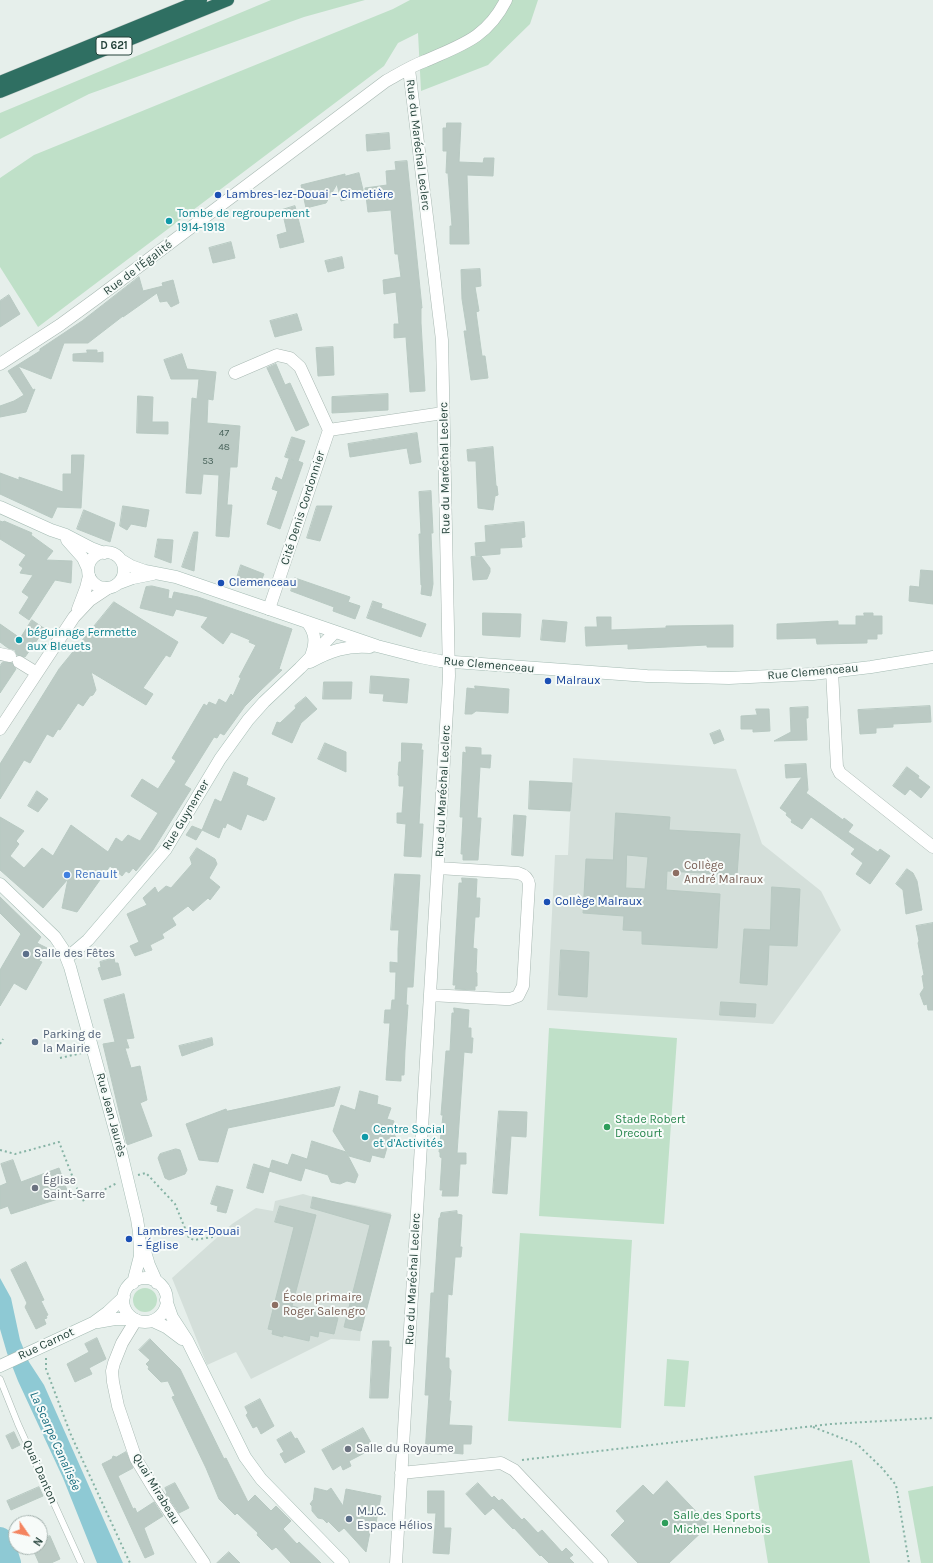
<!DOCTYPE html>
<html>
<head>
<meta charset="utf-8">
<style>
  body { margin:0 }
  #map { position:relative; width:933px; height:1563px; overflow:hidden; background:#e6efeb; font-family:Karla,sans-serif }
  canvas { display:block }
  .north { position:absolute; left:8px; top:1515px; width:40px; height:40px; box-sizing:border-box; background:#f7fbf9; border:1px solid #a3b1ad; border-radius:50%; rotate:124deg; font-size:11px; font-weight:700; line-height:16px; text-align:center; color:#24423a }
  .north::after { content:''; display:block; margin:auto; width:14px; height:18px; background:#f4845f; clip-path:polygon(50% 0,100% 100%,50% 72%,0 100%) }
</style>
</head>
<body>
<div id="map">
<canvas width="933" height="1563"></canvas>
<div class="north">N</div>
</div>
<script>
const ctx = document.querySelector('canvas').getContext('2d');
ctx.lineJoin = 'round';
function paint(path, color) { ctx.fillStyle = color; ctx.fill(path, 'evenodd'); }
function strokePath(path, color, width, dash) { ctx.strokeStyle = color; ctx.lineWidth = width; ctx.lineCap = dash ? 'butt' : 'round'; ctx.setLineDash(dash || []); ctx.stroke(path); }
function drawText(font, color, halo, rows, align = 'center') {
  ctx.font = font + ' Karla,sans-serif'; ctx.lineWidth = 4; ctx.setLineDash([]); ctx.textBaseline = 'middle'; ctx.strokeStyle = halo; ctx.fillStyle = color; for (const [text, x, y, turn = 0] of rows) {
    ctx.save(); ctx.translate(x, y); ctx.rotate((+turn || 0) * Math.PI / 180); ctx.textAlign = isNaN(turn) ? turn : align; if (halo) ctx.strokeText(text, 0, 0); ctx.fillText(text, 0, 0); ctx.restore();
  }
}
paint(new Path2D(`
  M573,758L736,769L762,844L821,891L841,930L773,1024L547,1010L555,855H568Z
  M303,1194L324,1200L355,1205L391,1213L361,1331L360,1341L331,1339L251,1379L236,1352L207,1365L172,1278L232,1224L256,1208L273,1211L275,1201Z`), '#d4dfda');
paint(new Path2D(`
  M271,0H365L304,17L89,94L0,139V113Z
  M410,0H538L530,24L488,65L421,91L418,33L398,43L384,66L38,327L0,267V178L34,155L393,9Z
  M549,1028L677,1038L664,1224L539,1216Z
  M520,1233L632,1240L621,1428L508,1421Z
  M133 1300a12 12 0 1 1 24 0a12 12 0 1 1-24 0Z
  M667,1359L689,1361L685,1407L664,1406Z
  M852,1460L870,1563H768L754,1476Z
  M933,1486V1563H921L908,1491Z`), '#bfe0c8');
paint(new Path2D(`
  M0,1278L11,1298L20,1340L29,1362L44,1385L123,1563H97L63,1478L18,1381L7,1353L0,1329Z`), '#8ec9d4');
strokePath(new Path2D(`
  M0,1538L3,1540L10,1563`), '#8ec9d4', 22);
const building = new Path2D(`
  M447,123H461L459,162L483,163L484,158H494L493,176L467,175L469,244H450V226H452L448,173H446L447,151H443V128H446Z
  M389,133L390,149L367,151L366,135Z
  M407,161L422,308H421V323L425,391L410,392L406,337L394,338V324H399L396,292L384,294L383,280L401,277L398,254H395L391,210L368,212L365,188L387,185L386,171L396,170L395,162Z
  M359,173L364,194L341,201L337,184L326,203L306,208L301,185L345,174V176Z
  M295,206L304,242L280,248L277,235L287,232L282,210Z
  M231,242L235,258L213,263L209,248Z
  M342,257L344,268L328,272L325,261Z
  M480,269L481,286L475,287L479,311L476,312L482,356H485L488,378L471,380L464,331H467L462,299L461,270Z
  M139,277L143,291L163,286L162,283L173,280L179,303L171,307L167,301L160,302L157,293L123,317V316L88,343H64L51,379L18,366L33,390L35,389L26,412L0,417V406L14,401L24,395L8,371L40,351V349L82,321Z
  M9,295L20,314L0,327V301Z
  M297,314L302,330L275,337L270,321Z
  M333,347L334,375L318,376L316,348Z
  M87,350H97V353L103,352V362L73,361V354L87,353Z
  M182,354L187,369L216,372L213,400L208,399L207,423L240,426L237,467H230L227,505H232L229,537L216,536L219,475L203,474L201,494L186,493L192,398L197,399L199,379H171L164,360Z
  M276,364L285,385L290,383L309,425L296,431L267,368Z
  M388,394V410L332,413V397Z
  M138,396L153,397L152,422H168V434L137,433Z
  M417,433L421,462L410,464L407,448L350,457L348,444Z
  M292,437L305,441L298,461L303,463L280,529L267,524L278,491L272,489L276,477L282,480L289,459L294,460L285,457Z
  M493,447L496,486H497L498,495L495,496L493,510L478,508L476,461H468L467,450Z
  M72,455H84L81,508L57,507L52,518L0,494V473L19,480V477L63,492V474H71Z
  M431,491L433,533H431L433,584L431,596L421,594L422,585H421L419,534H421L419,492Z
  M123,506L149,510L146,527L131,524L127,530L120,526Z
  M317,506H332L320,541L307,538Z
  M84,510L115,523L110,542L77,529Z
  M0,521L3,522L4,521L32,533L31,535L53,551L46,560L72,561L71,583L55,580L29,620L19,613L29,597L22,592L33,575L20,573L23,568L19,565L26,555L0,539Z
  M524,522L525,537L521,538L522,547L500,548V554L476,556L475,543L486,542L485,526Z
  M194,532H198L194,571L182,567Z
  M158,539L173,540L171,563L155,557Z
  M481,556L490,568V572L487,579L473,580L471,557Z
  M241,565L264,574L259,586L237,578Z
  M921,570L933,571V604L909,601L910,586L919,587Z
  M295,578L350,597L348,602L360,606L355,619L333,611L334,607L291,591Z
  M152,586L169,590L168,598L172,599L174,592L198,597L292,629L279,669L282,670L260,691L245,706L224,735L220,733L217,738L214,737L184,785L191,789L153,850L136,871L133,868L129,873L126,871L122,876L110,866L77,912L62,908L68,879L43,908L0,870V817L24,831L16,841L19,844L10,856L24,868L42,848L53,856L71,825L108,852L116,838L122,842L128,835L140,841L158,813L131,796L142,779L158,789L176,761L172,758L204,704L207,706L209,702L216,705L219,699L226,703L231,694L233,696L241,678L239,677L256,645L249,642L250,640L231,632L223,644L201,627L208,617L176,609L173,616L140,608L146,587Z
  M373,601L382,604L381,608L426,624L421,637L367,618Z
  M114,602L178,642L170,657L166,655L143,688L153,694L146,705L91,672L96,690L93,695L90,696L83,706L78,703L60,730L58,729L53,737L47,734L30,763L24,760L0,799V764L59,669Z
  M483,613L521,614L520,637L483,635Z
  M864,613H873V616H882V634H877V639H867V643L817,644L816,638L777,639V624L838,621V625H856V616H864Z
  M597,617H611V630L666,628V626L733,625V647H707V645L628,649V644L586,646L585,627H597Z
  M32,620L45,629L25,657L17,655L15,650L8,648L0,642V624L20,638Z
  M543,620L567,622L565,642L541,640Z
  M3,662L12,663L16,669L0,693V666Z
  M371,676L409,679L407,703L383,701L384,694L370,693Z
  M324,682H352L351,699H323Z
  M475,686L509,689L508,713L476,711L472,714H465L467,688L475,689Z
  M306,697L317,709L301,723L292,743L272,734L277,722L280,723L296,708L295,706Z
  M930,706L931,722L893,724V727L876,728V733L860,734L858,710Z
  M808,707V718H806L807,740L774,741L791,732L790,708Z
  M756,709H769L770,731L753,732V729H741V716L757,715Z
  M720,730L724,740L714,744L710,734Z
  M325,743L346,752V772L318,759Z
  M402,743L422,744L421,750H423L419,824H423L421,857L404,856L406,824L397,823V813H402L403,799L404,786H399V776L398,775L399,762H401Z
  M466,747L481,748V755H491L490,768L480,767L477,818H481L478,860H463V854H461L463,817H460L463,752L466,753Z
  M806,764L808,790L806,793L843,820L844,818L853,825L848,832L878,852L880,849L890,856L870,884L856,874L863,863L851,854L855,849L811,817L802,829L791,822L792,820L786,815L787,813L780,808L802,777L786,778L785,765Z
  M907,767L919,776L918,778L930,787L921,798L910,789L905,795L893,786Z
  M234,772L248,778L246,785L275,798L266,820L264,819V821L247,814L241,830L227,823L225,828L223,827L219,838L202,830L196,840L186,835L192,826L202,830L215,799L221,802Z
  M530,781L572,783L570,811L529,809Z
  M37,791L48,799L38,812L28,806Z
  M616,813L670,817L669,830L740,834L737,875L667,871L666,890L720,894L717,948L642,944V931L623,930L624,916L583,913L586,859L613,860ZM627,855L648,857L645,889L626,888Z
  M514,815L526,816L523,856L512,855Z
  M197,848L215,859L217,864L209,878L220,887L210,900L208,898L193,911L188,906L172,918L176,925L162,934L164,938L150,945L152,950L135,956L130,946L139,942L127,914L147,905L143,898L155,887L158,893L166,886L171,888L192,864L190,858Z
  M907,869L913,873L917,881L922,910L906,914L903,890L896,884Z
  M395,874L420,875L413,987H407L406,1005H408L405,1050L404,1075H401V1081L386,1080L390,1023H384L385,1010H391L392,1000H395L396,972H390V962L398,963V949L399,930H391Z
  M462,878L477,879L476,898H480L479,917H475L473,948L477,949L476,972L477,973V986H475V990L455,989L456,985H453L459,883H462Z
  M772,887L800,889L797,946L769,945L767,985L740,983L744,929L770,930Z
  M0,897L41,937L37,943L47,948L39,961L42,962L26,990L14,983L0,1006V970L21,934L0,913Z
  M933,923V1010H928L927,1004L924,1005L920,994L924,988L922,976L924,975L918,943L919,941L916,926Z
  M561,950L589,952L587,997L559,995Z
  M114,958L115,963H118L121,975L102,980L98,968L101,967L100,962Z
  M124,994L134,1038L126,1039L129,1048H125L131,1068L140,1066L147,1100L140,1103L152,1136L127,1145L103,1044L115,1042L104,1000Z
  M721,1002L756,1004L755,1017L720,1015Z
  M454,1008L469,1010L468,1028H471V1038H473L472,1053L464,1052L457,1153H466V1164H460L458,1196H442L443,1190H440L442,1158L440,1157V1152H439L443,1115H441L446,1051H450L452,1013H454Z
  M212,1038L213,1045L182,1056L179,1046Z
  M340,1087L334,1106L228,1128L218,1162L199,1160L186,1124L226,1109L227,1111Z
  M360,1091L378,1096L377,1104L391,1108L387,1119L394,1121L392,1129L396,1138L388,1144L384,1158L372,1155L370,1162L349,1156L333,1131L341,1105L355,1110Z
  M499,1111L527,1112L526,1137L511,1136L507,1194L493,1193Z
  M312,1141L346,1152L358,1175L355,1183L347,1181L340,1184L331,1182L328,1175L305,1168L301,1181L269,1171L272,1160L288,1165L292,1154L307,1159Z
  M176,1149L180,1150L187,1170L185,1174L169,1180L165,1178L158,1158L160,1154Z
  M13,1160L21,1182L59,1168L68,1193L61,1196V1198L11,1214L8,1206L0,1209V1186L7,1183L1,1164Z
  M254,1164L270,1169L263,1193L247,1188Z
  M217,1186L233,1190L226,1213L217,1211L218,1206L211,1204Z
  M313,1197L391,1215L361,1331L344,1327L370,1225L311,1208Z
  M280,1206L316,1215L292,1306L338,1318L334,1334L319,1331L318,1337L310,1335L309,1341L283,1335V1337L272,1334L273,1330L268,1329L294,1227L275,1222Z
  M457,1211V1214L462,1215L460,1247H462L461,1257H455L452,1295L448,1294L445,1358H449V1368L451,1371L449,1401H451L449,1425L472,1426L471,1444H463V1454L442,1452V1454L425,1453L429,1395H425L431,1293H434L439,1218H440L441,1213Z
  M26,1262L44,1300L41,1301L48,1315L46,1316L47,1318L44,1319L46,1324L36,1329L25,1307L27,1303L11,1270Z
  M97,1338L106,1359L89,1368L92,1374L75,1382L67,1364L89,1352L85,1344Z
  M150,1339L180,1369L224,1459L226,1458L248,1502L255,1495L271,1511L276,1506L291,1521L283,1529L297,1544L299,1542L321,1563H291L276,1547L272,1550L257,1535L258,1533L237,1513L235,1515L219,1499L206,1468L172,1397L175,1396L168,1381L161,1382L148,1369L149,1367L146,1364L150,1360L139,1350Z
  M373,1341H389V1347H391L388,1398H370Z
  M260,1399L274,1426L261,1434L257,1426L253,1428L246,1415L248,1413L245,1407Z
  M363,1428L374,1448L349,1461L351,1466L343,1470L341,1465L333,1470L322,1450Z
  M14,1432L20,1445L12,1449L6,1436Z
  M291,1432L295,1439L297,1438L305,1452L285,1463L280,1454L284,1452L277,1440Z
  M126,1452L133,1468L118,1476L133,1509L135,1508L137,1513L154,1502L163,1516L144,1528L154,1554L145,1558L102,1464L112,1459L113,1456L116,1457Z
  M667,1481L709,1525L669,1563H638L611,1535L625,1521L616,1511L643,1485L653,1495Z
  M175,1483L189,1508L179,1513L166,1494L167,1493L165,1488Z
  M478,1483L492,1498L494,1496L499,1501L502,1499L522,1520L524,1518L538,1533L542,1530L562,1552L566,1548L573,1555L569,1558L574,1563H549L541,1555L540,1556L514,1528L513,1529L493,1508L485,1515L466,1494Z
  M39,1487L43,1496L11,1510L7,1501Z
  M315,1488L327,1491L331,1488L343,1506L346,1489L381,1496L375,1528L371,1527L366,1552L344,1528L339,1532L328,1521L327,1523L323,1519L318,1518L312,1511V1506L310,1504L313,1500Z
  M428,1491H444V1528H451L449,1554L433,1553L436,1513H428Z
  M50,1536L60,1559L51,1563H39L32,1547H40V1540Z
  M229,1552L240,1563H217Z`);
paint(building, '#bbcac4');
strokePath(building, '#b8c9c2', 1);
const lane = new Path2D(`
  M0,1379L18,1424L81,1563`);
const street = new Path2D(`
  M0,364L60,325L97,298L386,81C399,74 411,66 425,61C461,45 487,38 506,0
  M235,373L277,355L290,358L300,367L329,430L269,609
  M329,430L443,413
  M78,609L86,588L89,576
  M0,654L10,656
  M19,662L37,673
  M832,671L837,767L840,773L933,847
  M0,729L74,617L90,600L108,588
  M430,995L505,999H510L518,996L523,986L529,884C528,878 525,875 518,873L438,868
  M136,1320L122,1343L114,1363L112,1371L113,1382L118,1406L136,1459L154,1489L204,1563
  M401,1473L501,1463L514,1470L602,1563
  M396,1563L449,676L442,340L409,69`);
const secondary = new Path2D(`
  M0,507L51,530L66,535L91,548L104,553
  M67,540L83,558L88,569
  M88 570a18 18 0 1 1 36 0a18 18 0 1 1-36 0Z
  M121,560L131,566L145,571L176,577L377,646L420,657L440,661L647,676L729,678L813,674L871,667L933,657
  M117,584L133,578L153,574
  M307,622C316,633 316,643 311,656
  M310,662C330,651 347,645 370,647
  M0,884L55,937L63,949L70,967L121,1152L137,1219L139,1232L140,1256L133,1283
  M67,958L88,940L166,849L220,759L248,720L264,702L300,668L335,632
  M143,1245L149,1265L157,1283
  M123 1300a22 22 0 1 1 44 0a22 22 0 1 1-44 0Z
  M166,1300L172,1317L187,1340L245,1457L261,1479L343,1563
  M153,1321L166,1327L182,1339
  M98,1322L115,1319H134
  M0,1366L93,1323L108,1312L124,1297`);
const highway = new Path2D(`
  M0,82L201,0
  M0,92L228,0`);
strokePath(lane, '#a8b8b2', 7);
strokePath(street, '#a8b8b2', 13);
strokePath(secondary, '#a4bbb3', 13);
strokePath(highway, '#c2cac8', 13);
strokePath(new Path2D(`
  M0,1044L3,1039
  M60,1058L82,1053
  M0,1150L15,1154L59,1142L82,1201L117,1183
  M138,1175L146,1173L175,1204L189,1238L194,1240L213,1237
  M46,1358V1369L71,1435L130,1563
  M813,1427L857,1444L882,1468L896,1485L909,1563
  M522,1460L831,1424L933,1418`), '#86b3a5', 2, [2, 3]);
strokePath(lane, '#fff', 6);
strokePath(street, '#fff', 12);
strokePath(secondary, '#fff', 12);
strokePath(highway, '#2f6f62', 12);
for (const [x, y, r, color] of [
  [218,195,4,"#1a4fb4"],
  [169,221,4,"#0f9aa8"],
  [221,583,4,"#1a4fb4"],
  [19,640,4,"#0f9aa8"],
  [548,681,4,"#1a4fb4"],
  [676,873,4,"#8d6e63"],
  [67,875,4,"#3f7fe0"],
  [547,902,4,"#1a4fb4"],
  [26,954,4,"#5c6f8a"],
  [35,1042,4,"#5c6f8a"],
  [607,1127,4,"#2e9e5b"],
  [365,1137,4,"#0f9aa8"],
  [35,1188,4,"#6b7280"],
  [129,1239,4,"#1a4fb4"],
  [275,1305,4,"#8d6e63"],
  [348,1449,4,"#6b7280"],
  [349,1519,4,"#5c6f8a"],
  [665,1523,4,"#2e9e5b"]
]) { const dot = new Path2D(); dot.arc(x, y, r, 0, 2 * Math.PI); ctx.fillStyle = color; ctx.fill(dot); strokePath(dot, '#f7fbf9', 1.5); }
drawText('10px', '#4a645c', null, [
  ["47",224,433],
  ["48",224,447],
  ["53",208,461]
]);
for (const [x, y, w] of [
  [114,46,36]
]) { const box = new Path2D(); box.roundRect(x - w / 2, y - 9, w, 18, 3); ctx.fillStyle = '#f7fbf9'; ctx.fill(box); strokePath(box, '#24423a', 1); }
drawText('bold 11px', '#24423a', null, [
  ["D 621",114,46]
]);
drawText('12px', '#24423a', '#f7fbf9', [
  ["Rue du Maréchal Leclerc",418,145,83],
  ["Rue de l'Égalité",138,268,-37],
  ["Rue du Maréchal Leclerc",445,468,-91],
  ["Cité Denis Cordonnier",303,508,-72],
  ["Rue Clemenceau",489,665,5],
  ["Rue Clemenceau",813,672,-5],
  ["Rue du Maréchal Leclerc",443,791,-87],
  ["Rue Guynemer",186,815,-59],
  ["Rue Jean Jaurès",111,1115,75],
  ["Rue du Maréchal Leclerc",413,1279,-87],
  ["Rue Carnot",46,1344,-25],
  ["Quai Danton",40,1472,66],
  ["Quai Mirabeau",156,1489,59]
]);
drawText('12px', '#164399', '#f7fbf9', [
  ["Lambres-lez-Douai – Cimetière",226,195],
  ["Clemenceau",229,583],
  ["Malraux",556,681],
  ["Collège Malraux",555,902],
  ["Lambres-lez-Douai",137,1232],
  ["– Église",137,1246]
], 'left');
drawText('12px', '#0d838f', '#f7fbf9', [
  ["Tombe de regroupement",177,214],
  ["1914-1918",177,228],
  ["béguinage Fermette",27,633],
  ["aux Bleuets",27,647],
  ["Centre Social",373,1130],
  ["et d'Activités",373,1144]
], 'left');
drawText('12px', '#785e54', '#f7fbf9', [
  ["Collège",684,866],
  ["André Malraux",684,880],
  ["École primaire",283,1298],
  ["Roger Salengro",283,1312]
], 'left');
drawText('12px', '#366cbe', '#f7fbf9', [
  ["Renault",75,875]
], 'left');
drawText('12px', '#4e5e75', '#f7fbf9', [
  ["Salle des Fêtes",34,954],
  ["Parking de",43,1035],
  ["la Mairie",43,1049],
  ["M.J.C.",357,1512],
  ["Espace Hélios",357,1526]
], 'left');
drawText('12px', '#27864d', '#f7fbf9', [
  ["Stade Robert",615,1120],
  ["Drecourt",615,1134],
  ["Salle des Sports",673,1516],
  ["Michel Hennebois",673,1530]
], 'left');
drawText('12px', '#5b616d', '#f7fbf9', [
  ["Église",43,1181],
  ["Saint-Sarre",43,1195],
  ["Salle du Royaume",356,1449]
], 'left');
drawText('italic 13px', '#1c6f80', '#f7fbf9', [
  ["La Scarpe Canalisée",55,1441,66]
]);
</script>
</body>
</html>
